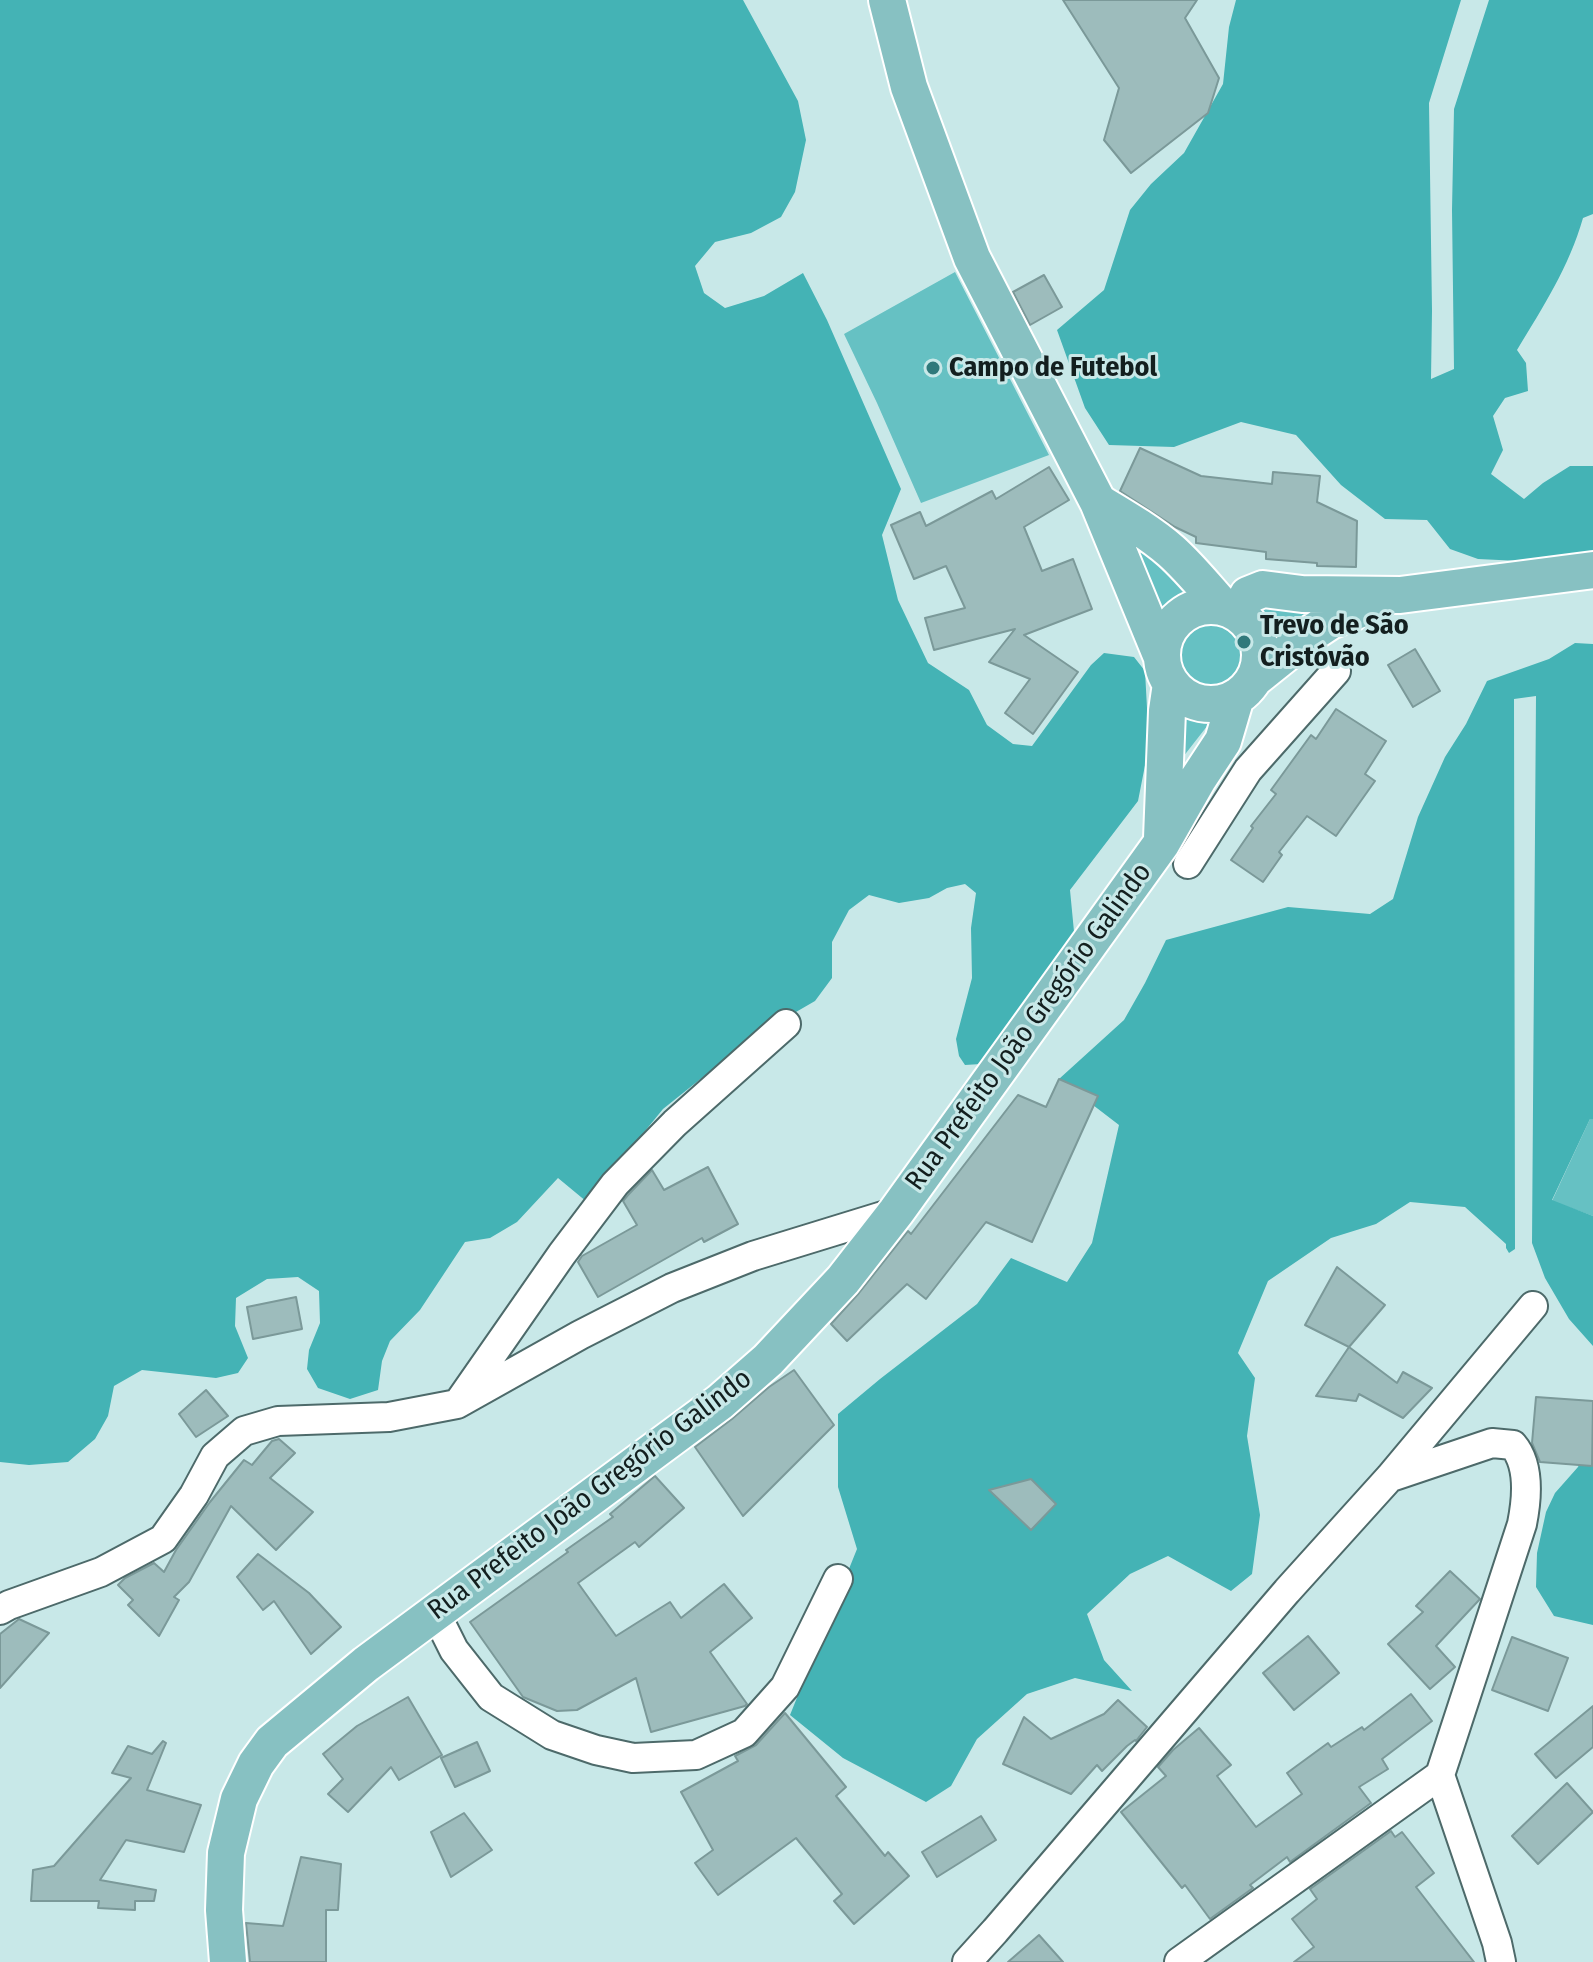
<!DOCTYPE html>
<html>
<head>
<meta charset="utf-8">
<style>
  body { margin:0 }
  canvas { display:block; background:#c8e8e8 }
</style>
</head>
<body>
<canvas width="1593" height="1962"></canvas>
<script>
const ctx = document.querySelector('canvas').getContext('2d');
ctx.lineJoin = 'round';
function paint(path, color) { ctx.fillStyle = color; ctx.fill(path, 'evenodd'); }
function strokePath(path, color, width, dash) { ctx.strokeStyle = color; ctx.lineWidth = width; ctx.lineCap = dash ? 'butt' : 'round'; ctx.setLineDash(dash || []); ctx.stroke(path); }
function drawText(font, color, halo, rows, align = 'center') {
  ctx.font = font + ' "Fira Sans Condensed",sans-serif'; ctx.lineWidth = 6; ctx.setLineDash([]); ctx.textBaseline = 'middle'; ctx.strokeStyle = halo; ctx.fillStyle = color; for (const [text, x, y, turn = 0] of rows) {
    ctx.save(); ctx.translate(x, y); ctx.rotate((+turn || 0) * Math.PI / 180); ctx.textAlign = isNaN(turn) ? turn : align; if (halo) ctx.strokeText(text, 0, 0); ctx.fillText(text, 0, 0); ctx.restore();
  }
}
paint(new Path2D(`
  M955,272L1049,455L921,503L877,403L844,334Z
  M1144,551L1198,592L1165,617L1134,556Z
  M1261,604L1345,607L1275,659L1270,627Z
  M1177 654a34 34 0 1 1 68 0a34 34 0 1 1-68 0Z
  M1177,706L1193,714L1215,716L1172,771Z
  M1590,1119H1593V1216L1552,1201Z`), '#66c1c3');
paint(new Path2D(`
  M0,0H743L798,101L806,140L795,192L781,217L751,233L715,242L695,266L704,293L725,308L764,296L803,273L827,320L901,489L882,535L898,600L928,663L969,690L987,725L1013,744L1032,746L1091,665L1104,653L1134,657L1145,671L1149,745L1138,801L1070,890L1075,942L981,1064L965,1065L959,1056L956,1039L972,978L971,928L976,893L965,884L947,888L929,898L899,903L869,895L849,910L832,942V978L815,1001L796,1012H786L778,1017L663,1109L587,1202L558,1178L517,1222L490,1238L465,1242L420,1310L390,1341L382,1361L378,1390L350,1399L318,1388L307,1369L309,1350L320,1323L319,1291L298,1277L267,1279L236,1298L235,1326L248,1358L238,1373L216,1378L142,1370L114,1386L108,1416L95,1439L68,1462L29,1465L0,1462Z
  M1236,0H1461L1429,103L1432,311L1431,379L1454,369L1452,210L1454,109L1489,0H1593V214L1583,218C1569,267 1543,307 1517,350L1526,363L1528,391L1505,398L1493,416L1503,450L1491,474L1524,499L1543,483L1570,466H1593V553L1541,562L1478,559L1450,549L1427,520L1385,519L1341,485L1296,435L1241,422L1174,447L1109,445L1085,408L1057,330L1104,290L1130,210L1151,184L1184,153L1223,84L1229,27Z
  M1575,643L1593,644V1119H1590L1552,1200L1593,1216V1346L1569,1319L1545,1278L1532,1243L1536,696L1514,699L1515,1249L1509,1253L1506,1248V1244L1465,1207L1410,1202L1376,1224L1331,1238L1268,1281L1238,1353L1255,1378L1247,1436L1260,1515L1252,1574L1231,1591L1168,1556L1130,1574L1087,1614L1104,1660L1132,1691L1075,1678L1027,1694L977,1739L951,1786L926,1802L843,1758L790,1715L857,1549L838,1487V1414L880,1379L977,1304L1011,1258L1067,1282L1092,1243L1119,1125L1059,1079L1124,1020L1145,983L1166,940L1288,907L1370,914L1393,899L1418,817L1445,757L1466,724L1487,681L1549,659Z
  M1593,1434V1625L1554,1616L1536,1587L1537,1553L1546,1512L1555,1493L1578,1467Z`), '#44b3b5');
const building = new Path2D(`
  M1063,0H1197L1185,18L1219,78L1208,113L1131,173L1104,140L1119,88Z
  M1044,275L1062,307L1030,325L1013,292Z
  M1140,448L1201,476L1272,484L1273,472L1320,476L1317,502L1357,521L1356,567L1317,566V563L1266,559V552L1196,543V537L1175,527L1120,491Z
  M1049,467L1069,500L1024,527L1042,571L1073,559L1092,609L1024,635L1078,672L1033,734L1005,713L1030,679L989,662L1015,629L934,650L925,618L965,608L946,566L914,579L891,525L920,512L926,526L992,491L996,499Z
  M1415,649L1440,691L1413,707L1388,665Z
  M1336,709L1386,741L1365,774L1375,781L1336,836L1307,816L1279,852L1282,855L1263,882L1231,860L1253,828L1251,826L1276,794L1271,790L1311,735L1316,739Z
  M1059,1079L1098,1096L1032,1242L986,1222L926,1299L907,1284L847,1341L831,1324L859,1293L908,1231L911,1234L1018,1095L1046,1107Z
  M708,1167L738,1224L704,1242L702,1238L598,1297L578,1262L582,1256L637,1225L623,1201L628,1195L652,1170L664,1190Z
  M1337,1267L1385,1305L1349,1347L1305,1325Z
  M296,1297L302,1329L253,1339L247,1307Z
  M1349,1347L1397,1383L1403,1372L1432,1388L1403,1418L1359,1394L1356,1401L1316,1396Z
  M794,1370L834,1425L743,1516L695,1447L732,1419L769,1387Z
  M206,1390L228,1416L196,1437L179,1414Z
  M1536,1397L1593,1401L1592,1466L1540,1462L1532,1443Z
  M279,1439L295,1453L270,1478L313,1512L276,1550L231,1506L189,1582L174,1597L179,1600L159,1636L128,1605L133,1600L118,1585L125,1578L154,1563L164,1572L176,1550L210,1502L244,1460L252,1465L272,1441Z
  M655,1476L684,1508L639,1547L635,1542L578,1583L616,1636L670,1602L681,1618L724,1584L752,1618L710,1652L747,1704L745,1706L651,1732L636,1678L577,1710L557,1711L523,1697L470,1622L568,1552L566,1550L613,1517L610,1514Z
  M1031,1479L1056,1504L1031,1530L989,1490Z
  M258,1554L309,1593L341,1627L311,1654L274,1601L263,1610L237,1577Z
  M1450,1571L1480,1599L1436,1646L1455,1667L1430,1689L1388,1644L1423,1612L1416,1606Z
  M19,1619L49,1633L0,1688V1634Z
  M1308,1636L1339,1673L1294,1710L1263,1673Z
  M1512,1637L1568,1658L1548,1711L1492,1690Z
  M1411,1694L1432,1721L1382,1759L1388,1769L1359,1787L1371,1803L1290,1862L1287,1857L1250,1885L1253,1888L1210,1919L1185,1885L1182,1888L1121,1812L1166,1776L1158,1767L1173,1750L1199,1728L1231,1765L1217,1776L1256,1827L1302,1794L1287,1773L1328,1743L1331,1747L1362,1727L1364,1730Z
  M408,1697L442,1755L399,1780L391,1767L348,1812L328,1794L343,1779L323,1754L357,1726Z
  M1118,1700L1147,1727L1136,1741L1135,1740L1127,1746L1102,1771L1097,1765L1071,1794L1003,1764L1024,1717L1051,1739L1104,1714Z
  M1593,1706V1747L1556,1778L1535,1754Z
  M785,1713L846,1787L836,1796L885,1856L888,1852L909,1876L854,1924L834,1901L842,1894L796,1838L718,1895L695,1863L713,1850L681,1792L738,1761L735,1756L756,1745Z
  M163,1741L166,1743L147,1790L201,1805L184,1852L126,1840L100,1880L156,1890L154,1901H135V1910L98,1908L99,1901H31L33,1870L54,1866L131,1778L112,1773L128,1746L152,1754Z
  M477,1742L490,1771L455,1787L441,1758Z
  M1567,1783L1593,1812L1538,1864L1512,1836Z
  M464,1813L492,1850L451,1877L431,1832Z
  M981,1816L996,1840L937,1877L922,1852Z
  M1391,1831L1395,1837L1402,1832L1434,1873L1416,1887L1474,1962H1294L1314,1947L1292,1919L1317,1899L1310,1889Z
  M301,1857L341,1864L338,1910H326V1962H250L246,1923L283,1926Z
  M1039,1935L1063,1962H1008Z`);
paint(building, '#9dbcbc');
strokePath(building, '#7b9999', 2);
const minor = new Path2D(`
  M1188,864L1248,770L1336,671
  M461,1399L562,1254L615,1184L675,1123L786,1024
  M1391,1477L1492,1443L1513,1445C1530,1465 1527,1499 1522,1524L1440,1775L1497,1943L1501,1962
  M0,1610L9,1605L101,1572L163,1539L194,1495L215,1456L244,1431L278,1421L389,1417L457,1404L580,1335L672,1288L753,1256L896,1212
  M435,1612L454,1650L491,1697L552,1735L596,1750L633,1758L696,1755L744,1733L785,1687L838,1579
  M967,1962L995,1931L1287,1591L1390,1477L1533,1306
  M1179,1962L1440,1775`);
const major = new Path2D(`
  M887,0L909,87L972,258L1098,502L1161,655
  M1098,502C1123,517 1149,532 1171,551C1190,568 1205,587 1222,606
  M1162 655a49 49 0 1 1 98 0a49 49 0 1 1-98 0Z
  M1238,613L1248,595L1263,589L1302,594L1400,595L1593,570
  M1254,679L1309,635L1330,621L1379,602
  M1162,838L1167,711L1171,684
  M228,1962L224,1910L226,1853L239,1799L256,1764L272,1742L366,1664L720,1402L768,1360L843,1280L896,1212L1161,844L1198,779L1223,741L1236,697`);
strokePath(minor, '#4d6a6a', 32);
strokePath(major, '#fff', 40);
strokePath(minor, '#fff', 28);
strokePath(major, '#87c1c2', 36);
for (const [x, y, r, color] of [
  [933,368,8,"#30797b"],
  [1244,642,8,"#30797b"]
]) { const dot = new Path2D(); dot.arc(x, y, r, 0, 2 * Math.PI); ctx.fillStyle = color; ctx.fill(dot); strokePath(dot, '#c8e8e8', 3); }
drawText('bold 28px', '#131f1f', '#c8e8e8', [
  ["Campo de Futebol",949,368],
  ["Trevo de São",1260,626],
  ["Cristóvão",1260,658]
], 'left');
drawText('28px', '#131f1f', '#c8e8e8', [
  ["Rua Prefeito João Gregório Galindo",1029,1027,-54],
  ["Rua Prefeito João Gregório Galindo",590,1495,-37]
]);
</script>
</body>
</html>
